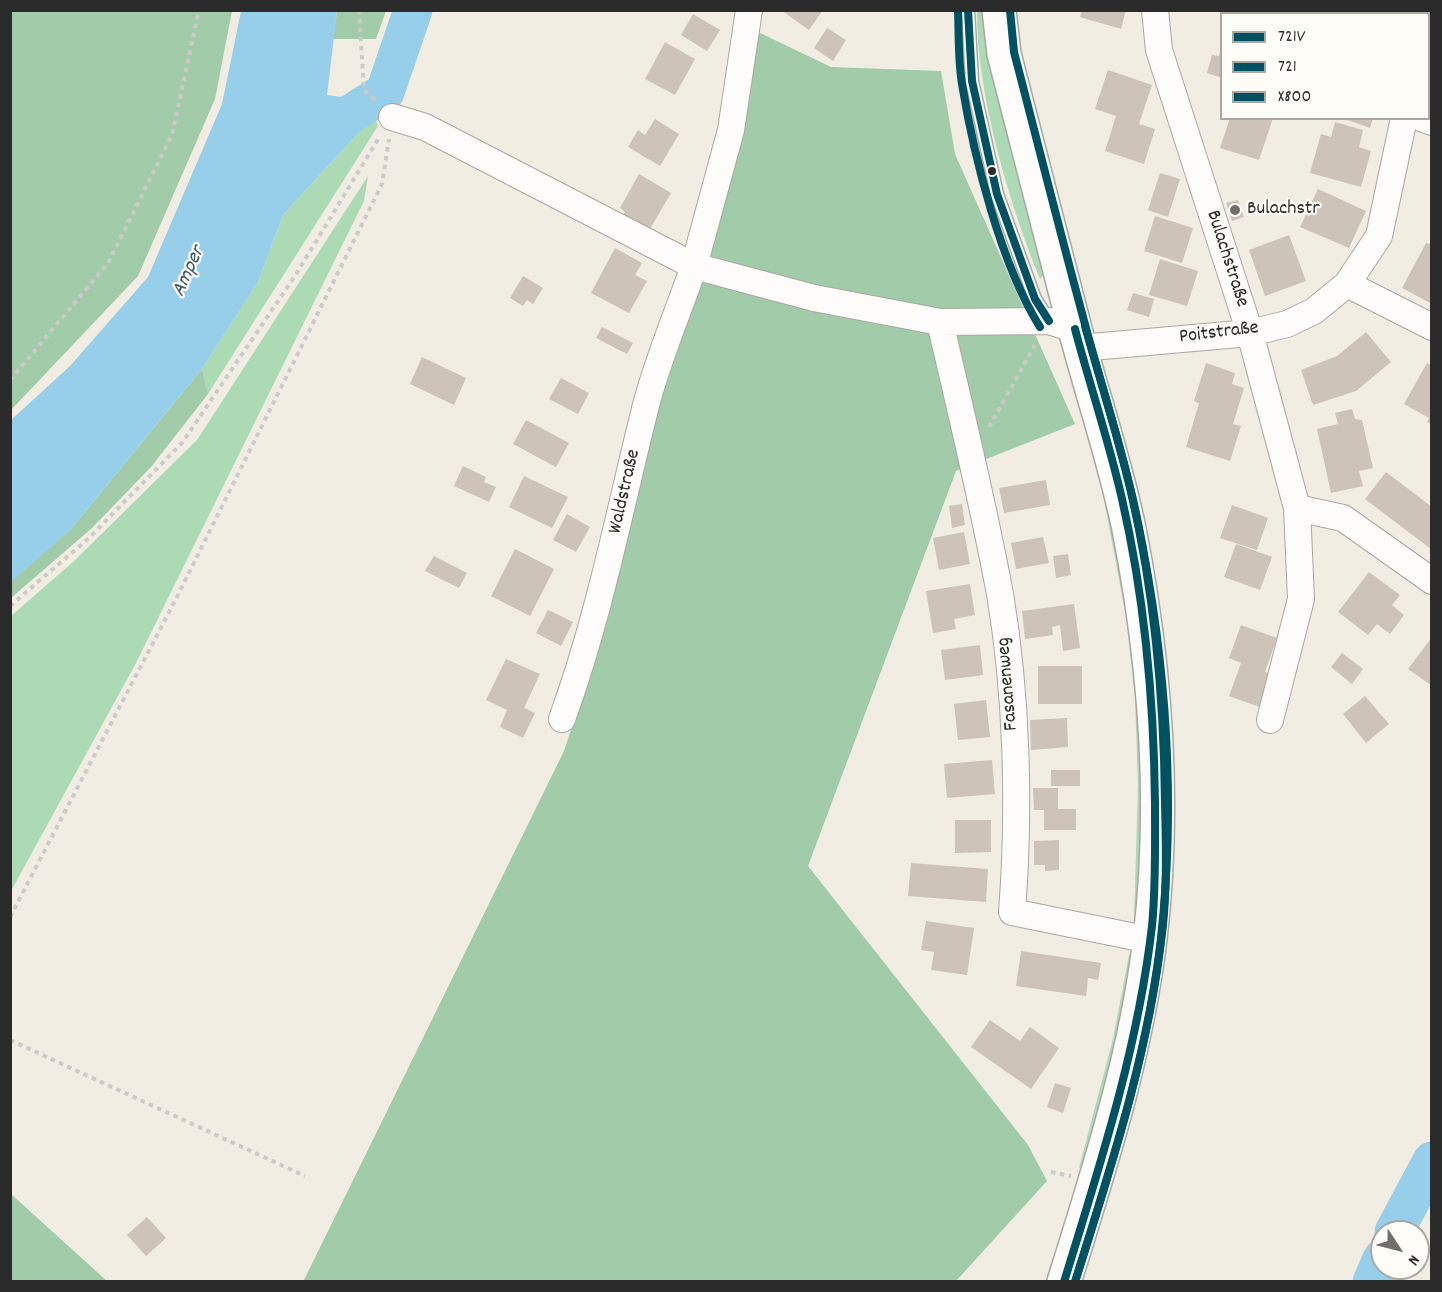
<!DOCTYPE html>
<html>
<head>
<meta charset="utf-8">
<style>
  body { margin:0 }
  #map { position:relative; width:1442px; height:1292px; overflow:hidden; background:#f1ede3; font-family:Dekko,sans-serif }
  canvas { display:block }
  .frame { position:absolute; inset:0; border:12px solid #2b2b2b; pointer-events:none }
  .legend { position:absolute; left:1220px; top:12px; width:210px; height:108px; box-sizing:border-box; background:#fdfcf7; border:2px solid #a9a8a5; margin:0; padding:8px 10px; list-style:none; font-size:18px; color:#2b2b2b }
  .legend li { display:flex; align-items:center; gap:12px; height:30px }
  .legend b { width:30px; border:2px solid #a9a8a5 }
  .north { position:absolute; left:1370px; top:1220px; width:60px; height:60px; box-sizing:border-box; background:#fdfcf7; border:2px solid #a9a8a5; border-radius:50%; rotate:126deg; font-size:16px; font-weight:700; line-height:24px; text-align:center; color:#2b2b2b }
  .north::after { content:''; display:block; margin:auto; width:21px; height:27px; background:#706f6b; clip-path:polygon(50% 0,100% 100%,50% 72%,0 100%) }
</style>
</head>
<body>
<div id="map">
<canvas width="1442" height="1292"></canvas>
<div class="frame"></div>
<ul class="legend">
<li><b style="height:8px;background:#005262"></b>721V</li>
<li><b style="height:8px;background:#005262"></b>721</li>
<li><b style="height:8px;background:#005262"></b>X800</li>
</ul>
<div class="north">N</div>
</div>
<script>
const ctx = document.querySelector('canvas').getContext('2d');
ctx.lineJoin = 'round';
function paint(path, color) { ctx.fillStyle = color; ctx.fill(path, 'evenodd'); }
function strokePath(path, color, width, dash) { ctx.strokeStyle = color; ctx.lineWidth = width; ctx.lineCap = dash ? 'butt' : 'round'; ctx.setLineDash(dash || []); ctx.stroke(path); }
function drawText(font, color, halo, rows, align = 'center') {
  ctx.font = font + ' Dekko,sans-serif'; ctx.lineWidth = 4.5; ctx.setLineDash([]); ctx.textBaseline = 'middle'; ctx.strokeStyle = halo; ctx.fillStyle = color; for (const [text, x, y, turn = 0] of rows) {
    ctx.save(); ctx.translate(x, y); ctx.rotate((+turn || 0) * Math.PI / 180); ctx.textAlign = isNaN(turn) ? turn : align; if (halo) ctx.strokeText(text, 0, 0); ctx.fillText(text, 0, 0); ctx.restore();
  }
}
paint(new Path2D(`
  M977,11H986L1046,273L1040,279C1009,204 976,91 977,11Z
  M374,116L378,126L208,394L202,369L258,282L283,215Z
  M368,176L364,201L136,663L11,891V616L73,562L197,440Z
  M1064,350L1070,355L1121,557L1140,719L1141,836L1138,889L1134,919L1138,786L1135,697L1126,617L1102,489Z
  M1129,955H1131C1122,1027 1105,1096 1084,1166L1079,1168L1113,1039Z`), '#acdab5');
paint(new Path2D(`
  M11,10L232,11L215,99L138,276L11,410Z
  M337,11H386L376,39H333Z
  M756,31L831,67L941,71L955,154L1075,424L956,471L808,866L1028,1145L1047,1181L956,1281L303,1282L564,751L609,615L645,430Z
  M202,369L208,394L151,467L92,528L11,598L10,582L71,529Z
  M11,1194L107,1281H11Z`), '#a1cba9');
paint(new Path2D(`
  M241,11H337L327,95L364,100L374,116L283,215L258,282L202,369L71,529L11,582V420L70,366L148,277L222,104Z`), '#97cfea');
strokePath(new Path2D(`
  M321,133L385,92L413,10
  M1394,1232L1432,1161
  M1372,1282L1382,1259`), '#97cfea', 39);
paint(new Path2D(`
  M781,10H823L809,30Z
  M1082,10H1126L1121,29L1080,17Z
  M1224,10H1271L1270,14H1223Z
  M1343,10H1384L1383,14H1342Z
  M693,14L720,30L707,51L681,35Z
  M827,28L846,40L833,61L814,48Z
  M665,42L695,59L675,95L645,79Z
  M1221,49H1222V78L1207,73L1212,55L1219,56Z
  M1108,70L1152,85L1139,124L1155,129L1144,164L1105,151L1116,116L1095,109Z
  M1230,118H1273L1259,160L1220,148Z
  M1342,118H1373L1370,128Z
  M655,119L679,134L660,166L628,147L638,130L645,135Z
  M1335,122L1363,130L1359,147L1371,151L1361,187L1310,173L1321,134L1331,137Z
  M1160,173L1180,179L1168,217L1148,210Z
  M639,174L671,193L647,234L621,219L625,212L620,208Z
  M1318,189L1366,211L1349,248L1300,227Z
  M1238,200L1244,217L1232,221L1226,203Z
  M1155,216L1193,228L1182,263L1144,251Z
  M1289,235L1306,281L1265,296L1249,250Z
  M1426,243L1432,245V304L1402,288Z
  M615,248L642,263L635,275L647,281L629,313L591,293Z
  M1160,259L1198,271L1187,306L1149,295Z
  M523,276L543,288L533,304L527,300L523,306L510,298Z
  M1133,293L1154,299L1149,317L1127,310Z
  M602,327L633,343L627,354L596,338Z
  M1366,332L1391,362L1356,391L1313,405L1301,370L1337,356Z
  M422,357L466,378L454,405L410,384Z
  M1206,363L1235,373L1232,384L1244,388L1233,424L1241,426L1230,461L1186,447L1199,403L1194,401Z
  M1427,363L1432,366V424L1427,422L1429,418L1404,404Z
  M561,378L589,393L578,414L549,399Z
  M1352,409L1355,419L1362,420L1373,468L1359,471L1363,486L1331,493L1317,429L1338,424L1335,413Z
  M526,420L569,443L556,467L513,444Z
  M463,466L486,477L484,482L496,487L489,502L454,486Z
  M1386,472L1432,507V554L1429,551L1431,549L1365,499Z
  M524,476L568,497L552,528L509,507Z
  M1046,480L1050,505L1004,513L999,488Z
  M962,504L965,525L952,528L949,506Z
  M1232,505L1268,518L1257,550L1220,538Z
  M567,514L590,527L576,552L553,540Z
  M964,532L970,564L939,570L933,538Z
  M1043,537L1049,563L1016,569L1011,543Z
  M1236,544L1272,557L1260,590L1224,577Z
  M515,549L554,569L530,616L491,596Z
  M1068,554L1071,575L1056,578L1053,556Z
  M434,556L467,573L459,588L425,571Z
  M1369,572L1400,595L1392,605L1404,615L1390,634L1377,624L1368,635L1338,612Z
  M970,584L975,615L954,619L956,629L933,633L926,591Z
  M1074,604L1080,648L1063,651L1060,625L1052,627L1053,635L1025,639L1022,611Z
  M548,610L573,622L561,646L536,633Z
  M1241,625L1277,638L1265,672L1277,676L1265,709L1229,696L1241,663L1229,658Z
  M1432,637V686L1408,669Z
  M980,645L983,675L945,680L941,650Z
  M1342,653L1363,669L1352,684L1331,667Z
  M506,659L540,674L524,708L535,713L523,738L500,727L507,710L486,700Z
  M1038,666H1082V704H1038Z
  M1365,696L1389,724L1366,743L1343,714Z
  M986,700L990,737L958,740L954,704Z
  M1067,718L1068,747L1031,750L1030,720Z
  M992,760L995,794L947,798L944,764Z
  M1051,770H1080V786H1051Z
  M1033,788H1058V809H1076V830H1044V810H1034Z
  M955,820H991V852L955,853Z
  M1059,840V870L1045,871V865H1034V841Z
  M911,863L988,869L986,902L908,896Z
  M926,921L974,928L967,975L931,970L934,952L921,950Z
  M1021,951L1101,963L1098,980L1088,978L1086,996L1016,986Z
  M990,1020L1020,1041L1030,1027L1059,1048L1031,1089L971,1047Z
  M1055,1083L1071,1088L1063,1113L1047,1107Z
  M147,1217L166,1238L146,1256L127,1235Z`), '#cdc3b9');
const service = new Path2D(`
  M968,10L972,81L997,194L1035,299L1049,321`);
const minor = new Path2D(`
  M749,10L731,130L694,266L814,298L940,322L1049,321L1075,329
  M1155,10L1159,50L1250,333L1297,508L1301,599L1270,720
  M1425,14V10
  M392,117L425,127L694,266C678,313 657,361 645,409C619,513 599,618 562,719
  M1421,118L1432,122
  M1347,284L1432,327
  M940,322C961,412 983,503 1000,594C1017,695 1020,809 1012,912L1150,940
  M1080,348L1250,333L1287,324L1314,311L1347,284L1379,236L1404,118
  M1297,508L1343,518L1432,581`);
const secondary = new Path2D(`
  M999,10L1004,54C1028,146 1051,238 1075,329C1092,394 1114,458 1128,524C1155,659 1166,803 1150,939C1136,1056 1099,1170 1064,1282`);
strokePath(service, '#aaa7a2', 15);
strokePath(minor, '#aaa7a2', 28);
strokePath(secondary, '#aaa7a2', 36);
strokePath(new Path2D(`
  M359,10L364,90L376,102
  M10,380L108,263L172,135L199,10
  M989,427L1035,345
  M10,606L89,538L182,443L295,276L380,136
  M10,917L178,595L382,184L389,139
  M10,1040L305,1176
  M1051,1172L1071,1176`), '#cccbc9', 4, [4.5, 4.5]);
strokePath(service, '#fdfcfb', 12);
strokePath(minor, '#fdfcfb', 26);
strokePath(secondary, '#fdfcfb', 33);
strokePath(new Path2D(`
  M968,10L972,81L997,194L1035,299L1049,321
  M1064,1282C1100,1165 1138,1048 1152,926C1156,886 1155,845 1155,804C1154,701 1145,599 1122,499C1109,441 1090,386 1075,329`), '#005262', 8);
strokePath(new Path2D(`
  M958,11C959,35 958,60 962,84C974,157 1001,265 1040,327
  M1075,1282C1112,1165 1150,1047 1163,925C1167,884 1166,844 1165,803C1164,700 1155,597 1132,496C1119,439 1101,383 1085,326`), '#005262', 8);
strokePath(new Path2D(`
  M1010,10L1014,52C1038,144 1061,236 1086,328C1103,393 1125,457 1138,523C1166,659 1176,800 1161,938C1148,1056 1110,1169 1075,1282`), '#005262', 8);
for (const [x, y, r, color] of [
  [992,171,5,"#2b2b2b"],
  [1235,210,6,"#706f6b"]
]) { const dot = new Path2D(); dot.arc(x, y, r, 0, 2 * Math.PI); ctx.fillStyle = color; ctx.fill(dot); strokePath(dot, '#fdfcf7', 2); }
drawText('20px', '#2b2b2b', '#fdfcf7', [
  ["Bulachstr",1247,210]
], 'left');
drawText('20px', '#2b2b2b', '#fdfcf7', [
  ["Bulachstraße",1226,259,72],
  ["Poitstraße",1219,334,-7],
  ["Waldstraße",626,492,-77],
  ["Fasanenweg",1009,684,-95]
]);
drawText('italic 21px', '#405865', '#fdfcf7', [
  ["Amper",190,272,-66]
]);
</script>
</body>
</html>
